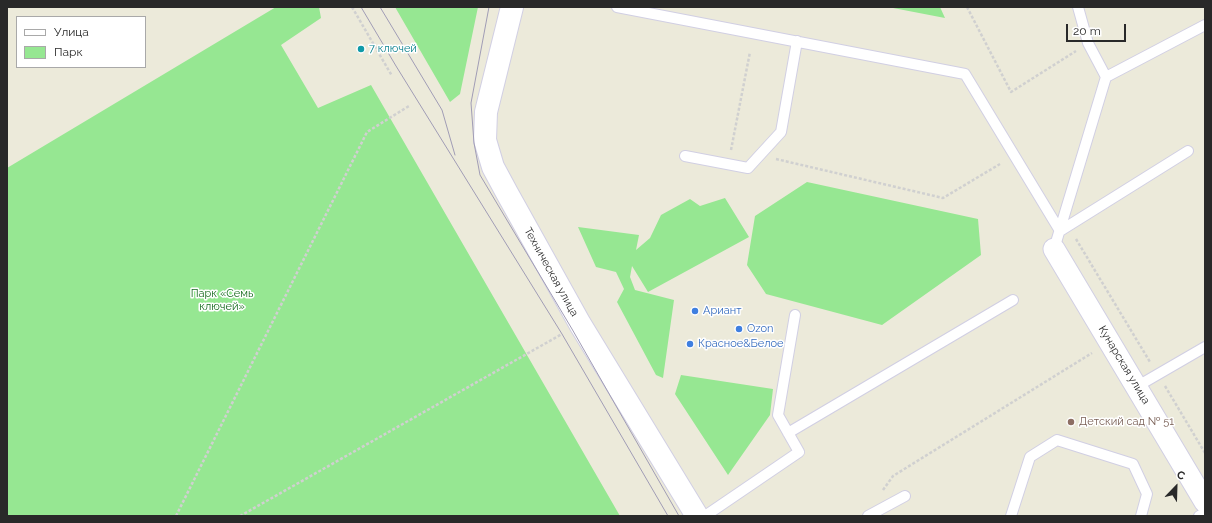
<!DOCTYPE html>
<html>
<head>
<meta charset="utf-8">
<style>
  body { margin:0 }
  #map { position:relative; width:1212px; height:523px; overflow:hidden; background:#eceada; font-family:Raleway,sans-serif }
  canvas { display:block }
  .frame { position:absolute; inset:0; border:8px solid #292929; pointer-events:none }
  .legend { position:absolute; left:16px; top:16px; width:130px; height:52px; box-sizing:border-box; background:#fff; border:1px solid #a9a9a9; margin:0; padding:5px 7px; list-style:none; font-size:12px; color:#292929 }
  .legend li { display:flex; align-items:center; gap:8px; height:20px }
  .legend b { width:20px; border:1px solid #a9a9a9 }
  .north { position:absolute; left:1156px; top:467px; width:40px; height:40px; -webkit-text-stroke:3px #fff; paint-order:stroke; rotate:23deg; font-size:11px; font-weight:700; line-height:16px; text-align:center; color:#292929 }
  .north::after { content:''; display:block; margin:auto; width:14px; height:18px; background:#292929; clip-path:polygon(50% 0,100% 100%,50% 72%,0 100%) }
  .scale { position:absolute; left:1066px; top:24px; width:60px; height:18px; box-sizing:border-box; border:2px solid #292929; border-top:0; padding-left:5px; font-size:12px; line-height:14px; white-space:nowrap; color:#292929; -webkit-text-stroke:3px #fff; paint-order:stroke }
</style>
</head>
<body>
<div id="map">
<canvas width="1212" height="523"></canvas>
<div class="frame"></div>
<ul class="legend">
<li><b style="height:5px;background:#fff"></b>Улица</li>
<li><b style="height:11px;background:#96e792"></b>Парк</li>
</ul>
<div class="north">С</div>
<div class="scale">20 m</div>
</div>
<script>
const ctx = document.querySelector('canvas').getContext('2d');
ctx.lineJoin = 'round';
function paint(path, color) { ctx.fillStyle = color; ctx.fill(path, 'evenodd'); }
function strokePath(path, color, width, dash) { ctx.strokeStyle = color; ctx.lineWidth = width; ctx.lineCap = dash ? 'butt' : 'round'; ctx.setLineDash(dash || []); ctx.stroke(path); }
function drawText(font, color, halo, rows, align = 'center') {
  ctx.font = font + ' Raleway,sans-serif'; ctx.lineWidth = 3; ctx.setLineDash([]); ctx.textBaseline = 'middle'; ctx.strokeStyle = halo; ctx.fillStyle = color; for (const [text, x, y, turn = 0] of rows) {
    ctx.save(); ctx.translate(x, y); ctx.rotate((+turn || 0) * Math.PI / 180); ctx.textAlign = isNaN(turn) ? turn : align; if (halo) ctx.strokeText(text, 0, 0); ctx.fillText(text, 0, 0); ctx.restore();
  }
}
paint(new Path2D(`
  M276,7H319L321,18L281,45L318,108L371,85L620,516H7V168Z
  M395,7H478L460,94L450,102Z
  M888,7H940L945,18Z
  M807,182L978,219L981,255L882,325L766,294L747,265L755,216Z
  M725,198L749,237L648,292L632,266L630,277L635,290L674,300L663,378L656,375L617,302L624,289L616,272L596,267L578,227L639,235L636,250L650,238L661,215L690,199L700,206Z
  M681,375L773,389L770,415L728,475L675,394Z`), '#96e792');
const service = new Path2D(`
  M617,7L965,74L1060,231L1188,151
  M1106,77L1205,25
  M685,156L748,168L781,132L797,41
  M1054,249L1106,77L1088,43L1078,7
  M1136,387L1205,347
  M788,433L1013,300
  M705,516L799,452L778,415L795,315
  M868,516L905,496
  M1011,516L1030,457L1057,440L1133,464L1147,494L1141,516
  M1199,516L1205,513`);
const minor = new Path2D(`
  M1054,249L1205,502`);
const tertiary = new Path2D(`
  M512,7L486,112L485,140L493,167L507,193L580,324L697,516`);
strokePath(service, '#d1cfe3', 12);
strokePath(minor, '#d1cfe3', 23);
strokePath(tertiary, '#d1cfe3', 24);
strokePath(new Path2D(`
  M352,7L392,76
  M967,7L1011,92L1076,51
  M731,150L750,52
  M776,159L943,198L1000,164
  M1076,239L1150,362
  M1165,386L1205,453
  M883,490L893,476L1092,353
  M176,516L367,132L409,106
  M240,516L562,334`), '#d0d0d0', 2.5, [3, 2]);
strokePath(service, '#fff', 10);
strokePath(minor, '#fff', 21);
strokePath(tertiary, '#fff', 22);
strokePath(new Path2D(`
  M361,7L396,66L562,334L668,516
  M380,7L442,110L455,155
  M489,7L471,103L474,143L480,175L572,329L679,516`), '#a09cb5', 1);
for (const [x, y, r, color] of [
  [361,49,4,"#0f9aa8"],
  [695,311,4,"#3f7fe0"],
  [739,329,4,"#3f7fe0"],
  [690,344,4,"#3f7fe0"],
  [1071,422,4,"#8d6e63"]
]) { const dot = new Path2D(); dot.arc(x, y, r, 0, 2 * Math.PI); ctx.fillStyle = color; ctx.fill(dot); strokePath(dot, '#fff', 1.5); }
drawText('11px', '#0d838f', '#fff', [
  ["7 ключей",369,49]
], 'left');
drawText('11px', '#292929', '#fff', [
  ["Техническая улица",551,272,61],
  ["Кунарская улица",1124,365,59]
]);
drawText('11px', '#156a1d', '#fff', [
  ["Парк «Семь",222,294],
  ["ключей»",222,307]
]);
drawText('11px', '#366cbe', '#fff', [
  ["Ариант",703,311],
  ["Ozon",747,329],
  ["Красное&Белое",698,344]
], 'left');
drawText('11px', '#785e54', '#fff', [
  ["Детский сад № 51",1079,422]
], 'left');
</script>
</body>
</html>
